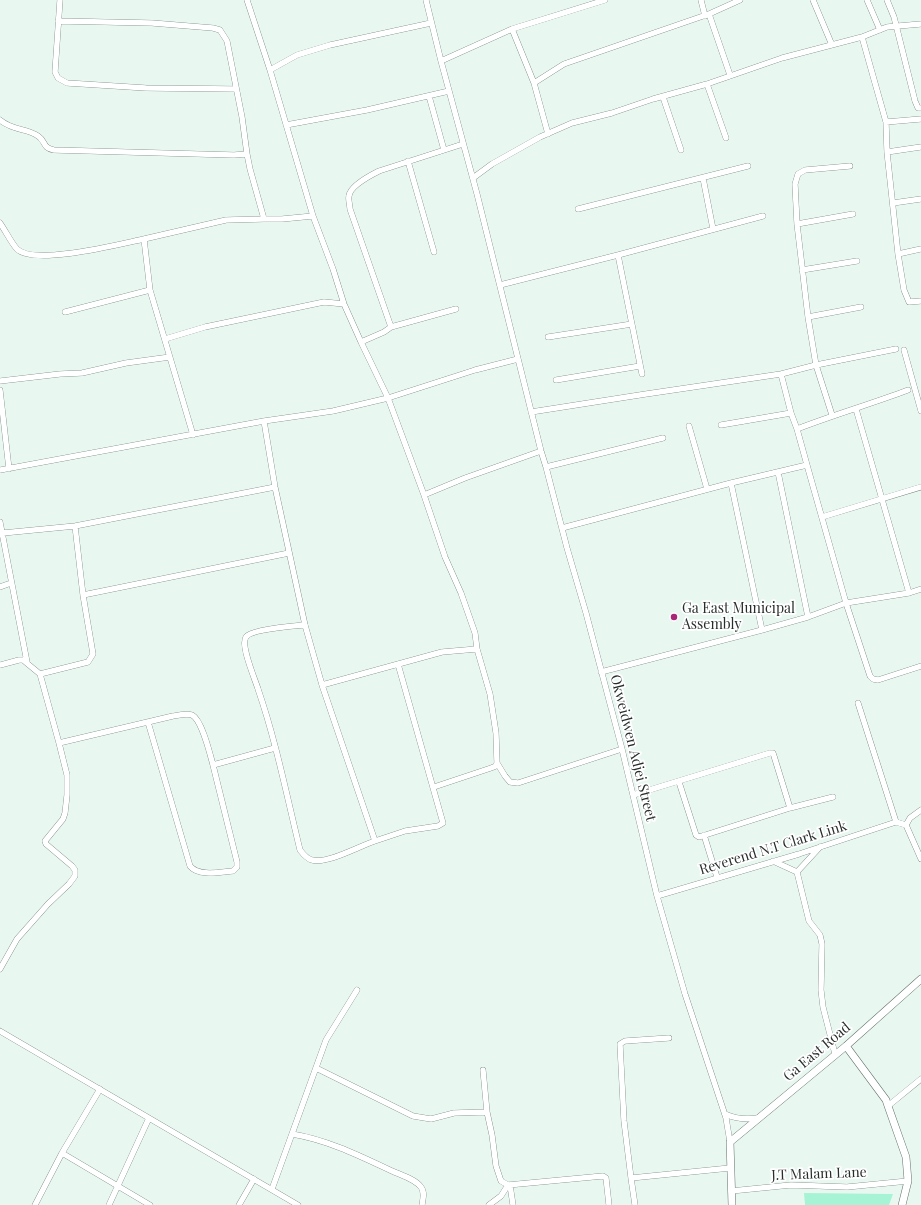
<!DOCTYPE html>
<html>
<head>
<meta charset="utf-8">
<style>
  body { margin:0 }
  canvas { display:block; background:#e8f8f1 }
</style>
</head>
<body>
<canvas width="921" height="1205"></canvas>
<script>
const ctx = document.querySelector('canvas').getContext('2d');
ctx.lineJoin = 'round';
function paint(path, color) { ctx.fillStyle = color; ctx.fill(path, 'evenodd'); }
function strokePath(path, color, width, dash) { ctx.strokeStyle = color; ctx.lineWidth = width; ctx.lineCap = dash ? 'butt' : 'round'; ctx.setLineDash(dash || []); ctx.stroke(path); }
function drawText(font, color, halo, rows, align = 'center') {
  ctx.font = font + ' "Playfair Display",serif'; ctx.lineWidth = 3.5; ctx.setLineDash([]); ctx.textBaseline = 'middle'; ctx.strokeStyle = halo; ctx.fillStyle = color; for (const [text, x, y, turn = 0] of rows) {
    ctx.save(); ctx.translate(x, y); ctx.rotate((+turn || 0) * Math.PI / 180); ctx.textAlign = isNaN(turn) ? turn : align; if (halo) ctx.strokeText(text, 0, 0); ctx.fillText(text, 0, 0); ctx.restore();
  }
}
paint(new Path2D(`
  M804,1193L893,1194L889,1205H805Z`), '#a6f4d5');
const minor = new Path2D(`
  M60,0L55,72L58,78L67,83L146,88L235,89
  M247,0L270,70L313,216
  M426,0L441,61L477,194L541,451L546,467L567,548L586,613L622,749L657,896L685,994L726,1118L730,1142
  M701,0L705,16
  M813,0L832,45
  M867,0L880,30
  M887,0L894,17L915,101L918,108H921
  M58,21L152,23L213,28L220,30L227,41L242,117L247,154
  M512,29L534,83L548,134
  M862,37L886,122L887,152L898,254L904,290L909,302L921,301
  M441,61L512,29L605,0
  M270,70L297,55L330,45L431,23
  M730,75L709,14L740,0
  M534,83L564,64L709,14
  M707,84L726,138
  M429,96L444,150
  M663,97L681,150
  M0,120C13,131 27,128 38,136C46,141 42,148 54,150L234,155L247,154L250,169L264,219
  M886,122L921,119
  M286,125L367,110L449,91
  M887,152L921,147
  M408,161L434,252
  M473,178L492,164L540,137L572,123L612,113L653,99L707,84L782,58L862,37L887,27L921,24
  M703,178L713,229
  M893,203L921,199
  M578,209L748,166
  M0,223C5,230 12,244 17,249C34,266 120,244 144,239
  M797,224L853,214
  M898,254L921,249
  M618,255L642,374
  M802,270L857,261
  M500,285L618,255L763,216
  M65,312L150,290
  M808,317L861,307
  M391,327L456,309
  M548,337L632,324
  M165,339L205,327L324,302L344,304
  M361,342L384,332L391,327L350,209C350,205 348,200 349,196C350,186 371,175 379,171L463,144
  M904,350L921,411
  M781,374L791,413L797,429L807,465
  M556,380L640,366
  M0,381L60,374L82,373L126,363L170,357
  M0,390L9,469
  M856,409L909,593
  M531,412L646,394L781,374L816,365L896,349
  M832,415L816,365L808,317L797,224L795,184L798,174L805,170L850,166
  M264,421L275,487L305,625L322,685L375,841C359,846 328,864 312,860C307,859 303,854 300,850C287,797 276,741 258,689C255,679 240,645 246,637C251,629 294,626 305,625
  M721,425L791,413
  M689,426L707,489
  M797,429C833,415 871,404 908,390
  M193,435L150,290L144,239L226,220L264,219H282L313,216L333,269L344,304L361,342L388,398L424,495L445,557L461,593L475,633L477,649L442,652L322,685
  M546,467L663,438
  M0,470L264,421L333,411L388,398L475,370L518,359
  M778,472L808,617
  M731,483L762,630
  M424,495L465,478L541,451
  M822,517L921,487
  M0,522L27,662
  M562,528L731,483L807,465L846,603L870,676L873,679L878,680L921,666
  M3,533L75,526L275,487
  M0,587L11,583
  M83,595L289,553
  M0,665L19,660H23L40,674L59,743L67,775V795L65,813L63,819L45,841L46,844L72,866L75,870V876L69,884L48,904L17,939L0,969
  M601,672L762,630L808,617L846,603L909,593L921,589
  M40,674L88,662L93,654L83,595L75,526
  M858,703L896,822
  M148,722L190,866C199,877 220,872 233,871L237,867V862L213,765
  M59,743L173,716C178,715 187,713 192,715C202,720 210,754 213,765L275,748
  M497,763L505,776L510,782L518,783L622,749
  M679,782L696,835L699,837L790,808L833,797
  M434,787L491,768L496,766L497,763L496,733L490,694L477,649
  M633,795L770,753H773L774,756L790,808
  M896,822L906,825L921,859
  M906,825L910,818L921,810
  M704,835L717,877
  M375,841L405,831L438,826L443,823L398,664
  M773,861L797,872
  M797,872L809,921L820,935L822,944L821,990L823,1007L835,1054
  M797,872L820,847
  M657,896L799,854L896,822
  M0,1031L298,1205
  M316,1068L413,1116L431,1119L454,1113L487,1112
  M483,1070L487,1112L492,1135L496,1166L501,1181L508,1185L603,1176L606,1178L609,1205
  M888,1106L921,1079
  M725,1114C736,1119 745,1120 758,1118
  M292,1134C328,1140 360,1156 392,1171C401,1175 415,1179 421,1187C425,1192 423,1199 422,1205
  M62,1153L150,1205
  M631,1178L624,1121L620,1044L625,1041L669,1038
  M510,1185L513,1205
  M272,1189L326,1040L357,990
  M731,1191L791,1185L847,1187L908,1181
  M35,1205L62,1153L100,1089
  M109,1205L149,1118
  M239,1205L254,1179
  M489,1205L501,1196L508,1185
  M635,1205L631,1178L730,1168`);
const tertiary = new Path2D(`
  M846,1046L886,1100L888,1106L906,1157L908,1181L902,1205
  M732,1205L730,1142L846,1046L921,979`);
strokePath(minor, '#64726b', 6);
strokePath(tertiary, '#64726b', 8);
strokePath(minor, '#fff', 5.5);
strokePath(tertiary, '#fff', 7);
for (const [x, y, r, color] of [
  [674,617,4,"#a82878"]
]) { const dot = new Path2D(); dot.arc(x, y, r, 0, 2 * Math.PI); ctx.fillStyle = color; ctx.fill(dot); strokePath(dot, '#fff', 1.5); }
drawText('14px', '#272d2a', '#fff', [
  ["Ga East Municipal",682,609],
  ["Assembly",682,625]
], 'left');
drawText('14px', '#272d2a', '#fff', [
  ["Okweidwen Adjei Street",633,748,76],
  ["Reverend N.T Clark Link",773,848,-17],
  ["Ga East Road",817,1052,-40],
  ["J.T Malam Lane",819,1174,-2]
]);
</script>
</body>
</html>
